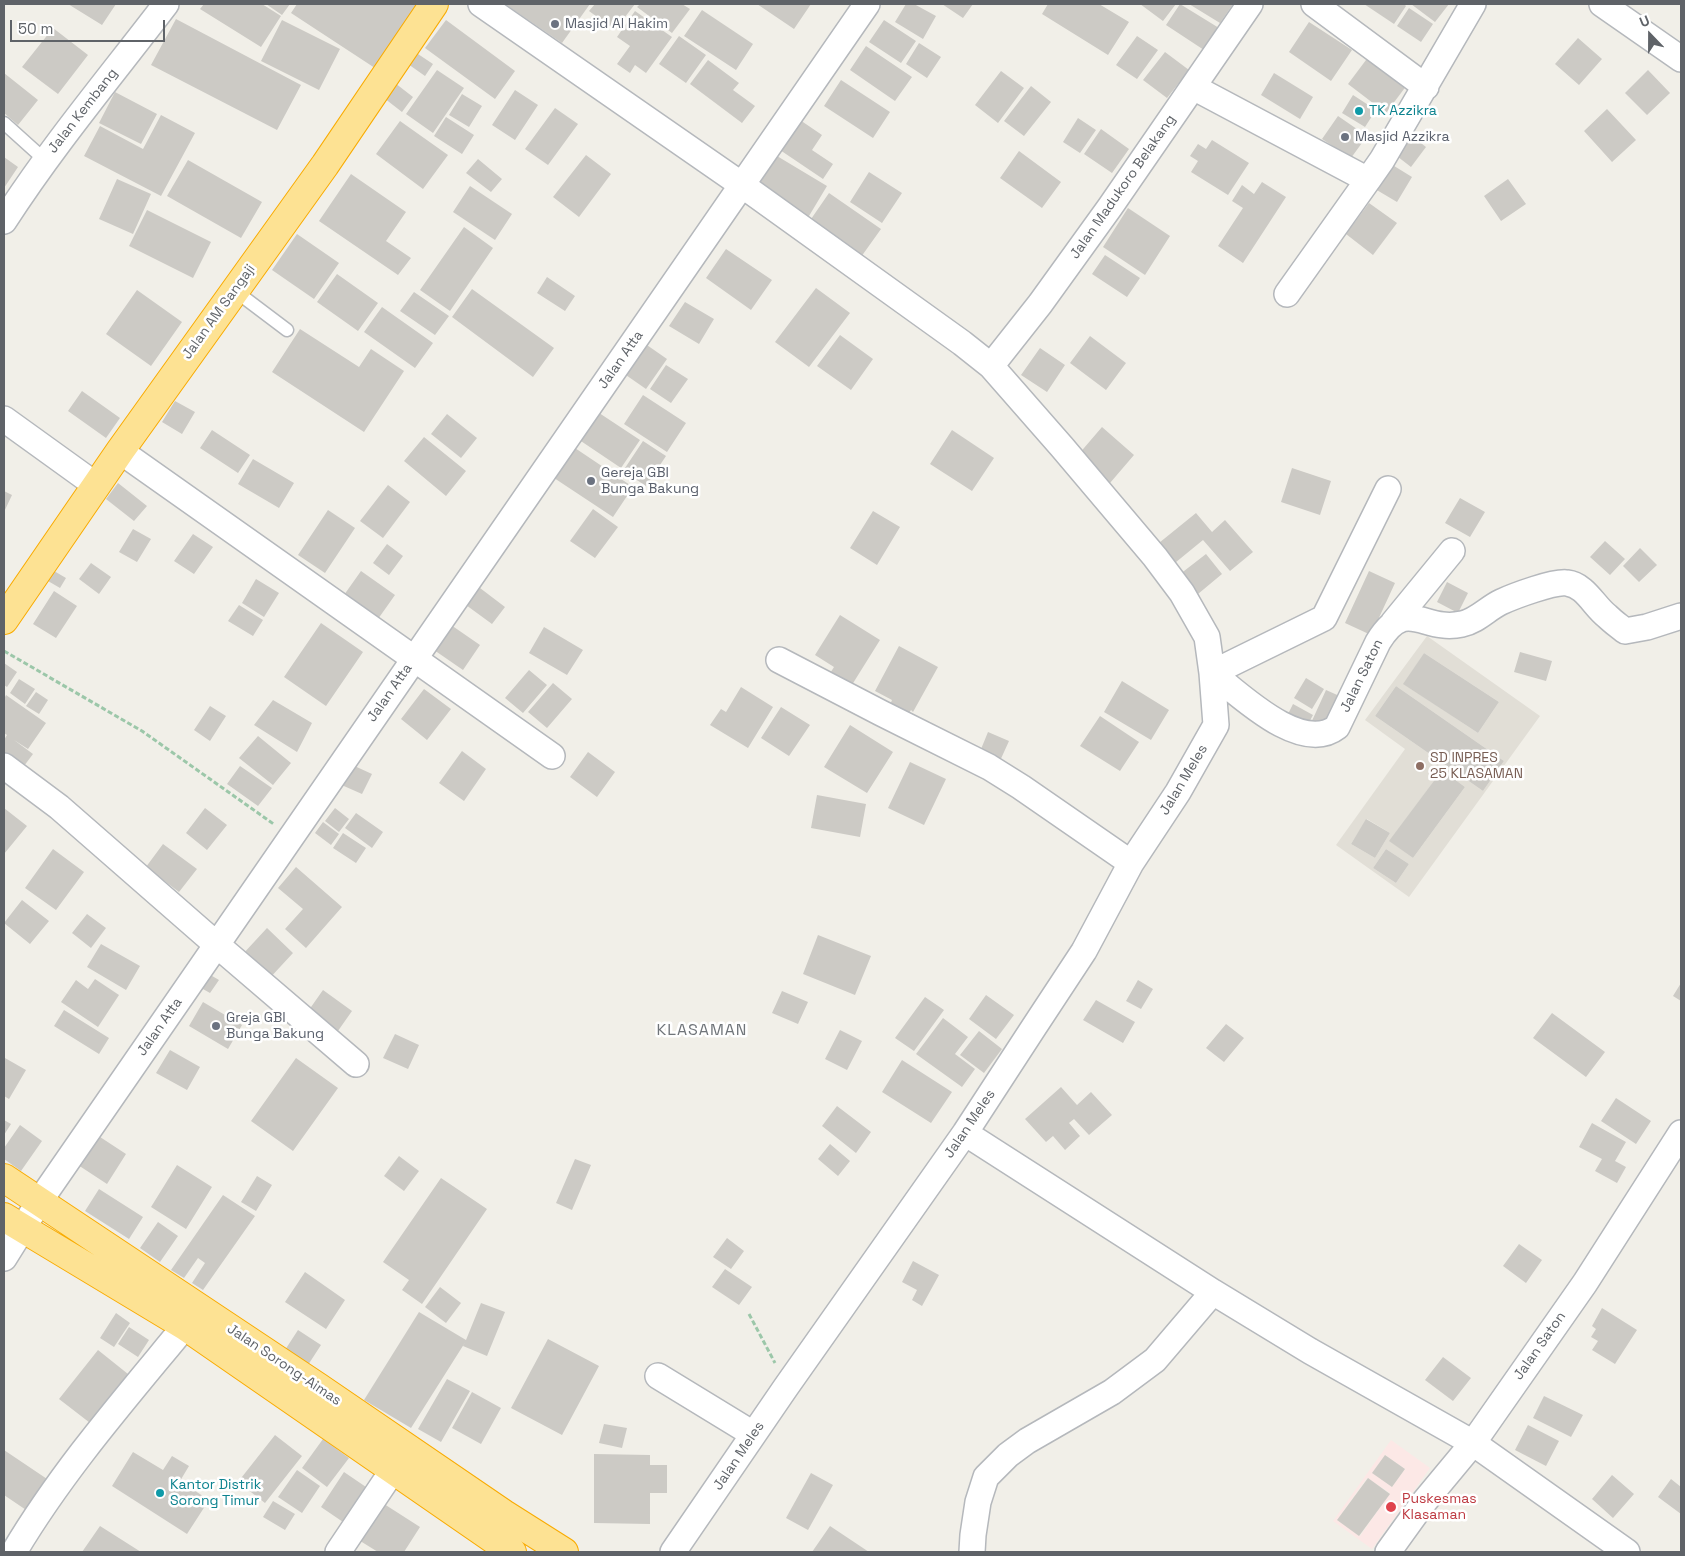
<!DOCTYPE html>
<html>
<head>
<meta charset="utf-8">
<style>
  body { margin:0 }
  #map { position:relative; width:1685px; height:1556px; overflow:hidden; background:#f1efe8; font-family:"Space Grotesk",sans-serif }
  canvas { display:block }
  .frame { position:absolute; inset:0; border:5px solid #5f6368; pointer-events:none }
  .north { position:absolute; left:1625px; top:10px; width:50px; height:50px; -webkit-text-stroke:4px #fff; paint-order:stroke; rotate:338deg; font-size:14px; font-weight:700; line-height:20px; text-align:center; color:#5f6368 }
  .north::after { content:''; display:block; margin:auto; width:18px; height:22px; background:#5f6368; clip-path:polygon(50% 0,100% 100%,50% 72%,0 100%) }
  .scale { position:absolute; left:10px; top:20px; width:155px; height:22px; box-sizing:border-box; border:2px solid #5f6368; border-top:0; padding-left:6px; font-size:15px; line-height:18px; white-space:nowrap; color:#5f6368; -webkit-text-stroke:4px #fff; paint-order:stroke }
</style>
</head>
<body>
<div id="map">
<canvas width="1685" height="1556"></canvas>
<div class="frame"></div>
<div class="north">U</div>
<div class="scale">50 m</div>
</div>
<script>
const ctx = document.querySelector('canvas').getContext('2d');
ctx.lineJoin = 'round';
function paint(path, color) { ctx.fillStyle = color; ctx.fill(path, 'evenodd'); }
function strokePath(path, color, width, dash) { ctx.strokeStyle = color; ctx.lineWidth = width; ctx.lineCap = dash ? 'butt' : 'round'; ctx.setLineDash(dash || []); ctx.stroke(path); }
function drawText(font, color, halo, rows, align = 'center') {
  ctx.font = font + ' "Space Grotesk",sans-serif'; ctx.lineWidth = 5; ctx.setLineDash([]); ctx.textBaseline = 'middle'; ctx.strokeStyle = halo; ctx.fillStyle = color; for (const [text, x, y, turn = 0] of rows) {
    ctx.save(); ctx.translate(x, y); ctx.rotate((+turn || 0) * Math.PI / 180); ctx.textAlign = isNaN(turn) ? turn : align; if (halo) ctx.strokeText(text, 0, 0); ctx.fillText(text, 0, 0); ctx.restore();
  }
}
paint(new Path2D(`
  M1427,636L1540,716L1409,897L1336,845L1405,749L1365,720ZM1424,653L1499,702L1478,733L1404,684ZM1396,686L1504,761L1483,791L1375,716ZM1442,770L1465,787L1413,858L1390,841ZM1367,819L1390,833L1375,858L1351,844ZM1386,849L1409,864L1396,883L1373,868Z`), '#e1ded6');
paint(new Path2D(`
  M1391,1440L1430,1468L1372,1549L1333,1521ZM1385,1455L1405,1469L1392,1487L1373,1473ZM1367,1478L1390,1493L1360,1536L1337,1520Z`), '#fce8e6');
paint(new Path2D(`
  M68,4H116L102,25Z
  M204,4H262L281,16L261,47L200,9Z
  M266,4H290L282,15Z
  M297,4H425L381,72L291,13Z
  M505,4H590L562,43Z
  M595,4H635L615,30L589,11Z
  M640,4H682L690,9L672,33L637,7Z
  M757,4H811L794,29Z
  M906,4H914L936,16L923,39L895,22Z
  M942,4H973L963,18Z
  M1048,4H1099L1129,22L1108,55L1042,14Z
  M1140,4H1176L1163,21Z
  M1180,4L1219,28L1204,50L1166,25Z
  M1189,4H1233L1220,23Z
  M1364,4H1404L1406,6L1394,24Z
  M1411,4H1449L1435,22Z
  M1409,8L1433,24L1421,42L1397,26Z
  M702,10L753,44L736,70L684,36Z
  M635,11L672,37L646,73L635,65L630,73L617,64L630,46L617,37Z
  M176,19L301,85L277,130L151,65Z
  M282,20L340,49L319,90L261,61Z
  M446,20L515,71L495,99L425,48Z
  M884,20L916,41L901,63L869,42Z
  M1309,22L1352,50L1331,81L1289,52Z
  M53,28L88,55L58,94L22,67Z
  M679,36L706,55L686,83L659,64Z
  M1137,36L1158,50L1137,79L1116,65Z
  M1578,38L1602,59L1579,85L1555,64Z
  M919,43L941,57L927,78L906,64Z
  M866,46L912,77L895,101L850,70Z
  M415,52L433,64L425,76L408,64Z
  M1165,52L1189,70L1167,98L1143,80Z
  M1369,56L1407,85L1386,113L1348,84Z
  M708,60L739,83L733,90L755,106L742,123L690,84Z
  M437,70L464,88L433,133L406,114Z
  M1648,70L1670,93L1647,115L1625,93Z
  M1001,71L1024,88L998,123L975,105Z
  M4,73L38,100L18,125L4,113Z
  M1274,73L1313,97L1300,119L1261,95Z
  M841,80L890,112L873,138L824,106Z
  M395,83L413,97L402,112L384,98Z
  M1031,86L1051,102L1024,136L1004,121Z
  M515,90L538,105L515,140L492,125Z
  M115,92L157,114L141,144L99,123Z
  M462,94L482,106L469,127L449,115Z
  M1353,95L1376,110L1365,127L1342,113Z
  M555,108L578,124L548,165L525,149Z
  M1607,109L1636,140L1612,162L1584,131Z
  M161,115L195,133L161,196L84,156L100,126L143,149Z
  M1338,116L1367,136L1351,158L1322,139Z
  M446,117L474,135L462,154L434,136Z
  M1078,118L1096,130L1080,153L1063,142Z
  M800,120L822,135L812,150L833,164L823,179L780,150Z
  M400,121L448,155L423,189L376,154Z
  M1101,129L1129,149L1112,173L1084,154Z
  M1408,133L1426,147L1411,167L1393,153Z
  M1212,140L1249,163L1228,195L1191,172L1198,161L1190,156L1198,144L1206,149Z
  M1019,151L1061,182L1042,208L1000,178Z
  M586,155L611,174L579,217L553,197Z
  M777,156L827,186L806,221L755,191Z
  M4,157L18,167L4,188Z
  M478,159L502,179L491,192L466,173Z
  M188,160L262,202L241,238L167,196Z
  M1386,161L1412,177L1397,202L1370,186Z
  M869,172L902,193L882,223L850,202Z
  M351,174L406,212L386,241L411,258L398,275L319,221Z
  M117,179L151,194L133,234L99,219Z
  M1508,179L1526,204L1501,221L1484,196Z
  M1262,182L1286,197L1243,263L1218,246L1243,208L1232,201L1242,185L1254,194Z
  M470,186L512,214L495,240L453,212Z
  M829,193L881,229L861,257L809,222Z
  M1369,203L1397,223L1373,255L1346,234Z
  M1128,208L1170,236L1145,275L1103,247Z
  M147,210L211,242L193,278L129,246Z
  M464,227L493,248L450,311L420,290Z
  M297,234L339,263L314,299L272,270Z
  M726,249L772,280L751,310L706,278Z
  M1105,255L1140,278L1127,297L1092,274Z
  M337,274L378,303L358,331L317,302Z
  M547,277L575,296L565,311L537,293Z
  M816,288L850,313L809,367L775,342Z
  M472,289L554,348L533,377L452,317Z
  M137,290L182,322L151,366L106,334Z
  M414,292L449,316L435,335L400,311Z
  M685,302L714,319L699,344L669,326Z
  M382,307L433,343L415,368L364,332Z
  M300,329L359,367L371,349L404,371L364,432L272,372Z
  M840,335L873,359L851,390L817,366Z
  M1090,336L1126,363L1106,390L1070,363Z
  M644,343L667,359L646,389L623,373Z
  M1040,348L1065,365L1047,392L1021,375Z
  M666,365L688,379L671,403L650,389Z
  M82,391L120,418L106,438L68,411Z
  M643,395L686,423L667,452L624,424Z
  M175,401L195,412L182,434L162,422Z
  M581,401L640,440L621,468L563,429Z
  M447,414L477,438L461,458L431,434Z
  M1102,427L1134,455L1110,483L1078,455Z
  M212,430L250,455L238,473L200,448Z
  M952,430L994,458L972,491L930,464Z
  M424,437L466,471L446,496L404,461Z
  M643,441L666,456L646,486L623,471Z
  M569,444L633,487L613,517L548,474Z
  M253,459L294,483L279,508L238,484Z
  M1292,468L1331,481L1320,515L1281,502Z
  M118,483L147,506L134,521L106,499Z
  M388,485L410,502L383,538L360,521Z
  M4,491L12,495L4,512Z
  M1460,498L1485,512L1470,537L1445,523Z
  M593,509L618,527L595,558L570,541Z
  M328,510L355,528L325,573L298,555Z
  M873,511L900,527L877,565L850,548Z
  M1196,513L1212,532L1225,520L1253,552L1230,571L1203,540L1170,567L1154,547Z
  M133,529L151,539L137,562L119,552Z
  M193,534L213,547L194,574L174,561Z
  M1605,541L1625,559L1610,575L1590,557Z
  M387,544L403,556L389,575L373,563Z
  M1640,548L1657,565L1639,582L1623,566Z
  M1206,554L1222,574L1192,599L1175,578Z
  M91,563L111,577L99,594L79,579Z
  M54,571L66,578L60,588L48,581Z
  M361,571L395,595L378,619L344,595Z
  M1369,571L1395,583L1371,635L1345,623Z
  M256,579L279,593L264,617L242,603Z
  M1447,582L1468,593L1458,613L1437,602Z
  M480,588L505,607L492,624L466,605Z
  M54,591L77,606L56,638L33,624Z
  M239,605L263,620L253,636L228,621Z
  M840,615L880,640L850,688L829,675L834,667L815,655Z
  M321,623L363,652L326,706L284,677Z
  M451,625L480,645L463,670L434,650Z
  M544,627L583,650L567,675L529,653Z
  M899,646L938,667L913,712L911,710L908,715L890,705L892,700L875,691Z
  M1520,652L1552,661L1546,681L1514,672Z
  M1424,653L1499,702L1478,733L1403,684Z
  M4,663L17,672L7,687L4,685Z
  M529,670L547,685L523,713L505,698Z
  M1306,678L1324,689L1312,709L1294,698Z
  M19,679L35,689L25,704L10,693Z
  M1122,681L1169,710L1151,740L1104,712Z
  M553,683L572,699L547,728L528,712Z
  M1396,686L1504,761L1483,791L1375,716Z
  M741,687L773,707L748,748L710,725L721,709L726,712Z
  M424,689L451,709L427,740L401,719Z
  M1326,690L1344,698L1329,731L1311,723Z
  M36,692L48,700L39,714L26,706Z
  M6,695L46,723L28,749L14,740L33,754L21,770L4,757V740L7,735L4,733V699Z
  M273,700L312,723L297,752L254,725Z
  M1293,704L1313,715L1306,728L1286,718Z
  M210,706L226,716L210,741L194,730Z
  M781,707L810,725L789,756L761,738Z
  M1100,716L1139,742L1120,771L1080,746Z
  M850,725L893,752L867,793L824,767Z
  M988,732L1009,741L999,763L979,754Z
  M258,736L291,763L273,785L239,758Z
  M462,751L486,769L464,801L439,783Z
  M588,752L615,772L597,797L570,777Z
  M337,758L372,774L362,794L328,779Z
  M910,762L946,779L924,825L888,808Z
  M240,766L272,788L258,806L227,784Z
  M1442,770L1465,787L1413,858L1389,841Z
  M817,795L866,804L860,837L811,828Z
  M4,808L27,826L4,854Z
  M205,808L227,825L207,850L186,833Z
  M335,808L349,819L339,832L325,821Z
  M356,813L383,832L372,848L345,828Z
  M1366,819L1390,833L1375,858L1351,844Z
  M323,822L339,834L331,845L315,833Z
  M343,833L366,848L356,863L333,848Z
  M163,844L197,869L179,892L146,867Z
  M53,849L84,872L56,910L25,888Z
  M1386,849L1409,864L1396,883L1373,868Z
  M296,867L342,907L306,948L285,929L303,909L278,888Z
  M22,900L49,921L30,944L4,923Z
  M87,914L106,928L91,948L72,933Z
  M267,928L293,953L268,980L242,955Z
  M818,935L871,956L855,995L803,974Z
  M101,944L140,966L126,990L87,967Z
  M195,966L219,980L210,993L187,980Z
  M95,979L119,995L98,1027L61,1002L76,980L88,989Z
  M1138,980L1153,989L1141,1009L1126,1001Z
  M1681,983V1001L1673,996Z
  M323,990L352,1011L333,1038L304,1017Z
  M782,991L808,1002L798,1024L772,1013Z
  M986,995L1014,1015L996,1039L969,1019Z
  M925,997L944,1010L914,1051L895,1038Z
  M1096,1000L1135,1022L1123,1043L1083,1020Z
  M203,1002L242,1025L228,1049L189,1026Z
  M64,1010L109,1038L99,1054L54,1026Z
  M1552,1013L1605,1052L1586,1077L1533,1038Z
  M943,1018L968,1037L955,1054L975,1069L962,1087L916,1054Z
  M1226,1024L1244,1038L1224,1062L1206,1048Z
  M840,1030L862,1041L847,1070L825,1059Z
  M979,1031L1002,1049L984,1073L960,1055Z
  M395,1034L419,1045L408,1069L383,1058Z
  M170,1050L200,1067L187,1090L156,1073Z
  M5,1058L26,1070L9,1099L4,1096V1060Z
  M296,1058L338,1088L293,1151L251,1121Z
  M902,1060L952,1092L931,1123L882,1092Z
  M1061,1087L1077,1105L1091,1092L1112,1115L1089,1135L1074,1119L1069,1123L1080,1136L1065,1150L1053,1136L1046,1142L1025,1119Z
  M1616,1098L1651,1121L1636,1144L1601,1121Z
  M837,1106L871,1132L856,1153L822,1126Z
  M4,1120L11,1124L4,1135Z
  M1592,1123L1626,1142L1615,1161L1626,1167L1617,1183L1595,1171L1602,1159L1579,1147Z
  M20,1125L42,1141L21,1171L4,1159V1148Z
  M97,1135L126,1154L107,1184L78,1165Z
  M830,1144L850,1161L838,1176L818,1159Z
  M399,1156L419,1171L404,1191L384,1176Z
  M575,1159L591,1165L572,1210L556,1203Z
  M177,1165L212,1187L186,1229L151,1207Z
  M257,1176L272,1185L256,1211L241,1202Z
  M441,1178L487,1209L422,1304L402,1290L409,1280L383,1262Z
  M99,1189L143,1217L129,1239L85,1211Z
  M223,1195L255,1216L203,1290L192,1283L205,1263L198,1258L184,1278L171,1270Z
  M158,1222L178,1236L160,1262L140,1248Z
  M727,1238L744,1251L731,1269L713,1257Z
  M1519,1244L1542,1260L1526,1283L1503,1266Z
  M913,1261L939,1275L922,1306L912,1300L917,1290L902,1282Z
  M725,1269L752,1287L739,1305L712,1287Z
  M305,1272L345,1300L326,1329L285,1302Z
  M440,1287L461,1303L446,1323L425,1307Z
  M481,1303L505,1312L487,1356L463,1346L466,1341L411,1428L364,1400L419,1312L466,1340Z
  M1602,1308L1637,1330L1615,1364L1592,1350L1598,1341L1591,1337L1596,1329L1592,1326Z
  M116,1313L130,1323L114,1347L100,1338Z
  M129,1327L149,1340L138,1357L118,1344Z
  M298,1330L321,1345L308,1365L285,1350Z
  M548,1339L599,1366L562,1435L511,1408Z
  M98,1350L133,1378L94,1426L59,1399Z
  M1443,1357L1471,1378L1453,1401L1425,1380Z
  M447,1379L470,1391L441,1442L418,1429Z
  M472,1392L501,1408L481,1444L452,1428Z
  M1544,1396L1583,1415L1571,1437L1533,1418Z
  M604,1424L627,1428L622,1448L599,1443Z
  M1528,1425L1559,1441L1546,1466L1515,1450Z
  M275,1435L302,1456L265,1503L238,1482Z
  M323,1439L349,1458L327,1487L302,1468Z
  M4,1450L56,1485L35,1516L4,1495Z
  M133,1452L163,1470L172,1456L189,1466L180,1481L209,1500L187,1534L112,1486Z
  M594,1454L650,1455V1465H667V1493H650V1524L594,1523Z
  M1385,1455L1405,1469L1392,1487L1372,1473Z
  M297,1470L320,1486L302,1513L278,1497Z
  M344,1472L366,1487L343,1522L321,1507Z
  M811,1473L833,1485L808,1530L786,1518Z
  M1612,1475L1634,1494L1613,1518L1592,1499Z
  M1368,1478L1390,1494L1359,1536L1337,1520Z
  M1671,1479L1681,1487V1514L1658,1497Z
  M273,1501L295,1514L285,1530L263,1517Z
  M381,1502L420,1527L404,1552H378L357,1539Z
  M100,1526L141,1552H82Z
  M830,1526L869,1552H812Z`), '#cccac5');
const lane = new Path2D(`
  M4,123L45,160
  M234,290L287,330`);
const street = new Path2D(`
  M481,4L742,185L962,343L991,366L1062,447L1155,557L1182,593L1207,637L1212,673L1216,725L1178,792L1131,863L1084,951L1034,1027L965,1133L786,1387L673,1552
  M1314,4L1426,87
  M1602,4L1681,59
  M1193,87L1368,180L1382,160L1473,4
  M4,221C53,145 111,76 166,4
  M1287,294L1368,180
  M991,366L1040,304L1110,207L1250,4
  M4,419L97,486
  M120,451L552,756
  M1393,623L1452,551
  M779,660L881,713L989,767L1021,787L1131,863
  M1212,673C1239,694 1301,755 1337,727L1378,642C1407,595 1423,633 1462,624C1477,621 1488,608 1501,602C1514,596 1554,581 1567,583C1585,585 1594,606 1607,616C1613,622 1619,626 1625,631L1647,627L1681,616
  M1212,673L1324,618L1388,489
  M4,766L59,807L217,945L356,1064
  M965,1133L1213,1292L1310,1351L1473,1443L1627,1552
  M4,1258L39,1202L867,4
  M658,1376L753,1434
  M14,1552C62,1471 125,1399 185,1326
  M338,1552L393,1470
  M972,1552L973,1535L978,1502L986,1477L1008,1455L1027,1441L1112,1392L1155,1360L1213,1292
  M1388,1552L1424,1502L1473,1443L1585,1283L1681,1133`);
const highway = new Path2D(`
  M4,620L120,451L325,165L434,4
  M4,1178L318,1387L504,1514L564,1552
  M4,1217L185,1326L512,1552`);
strokePath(lane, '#b5b8bc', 15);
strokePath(street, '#b5b8bc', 28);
strokePath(highway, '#f9ab00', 30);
strokePath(new Path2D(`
  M4,651L142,731L275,825
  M749,1314L775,1363`), '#9cc7a9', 3, [5, 2.5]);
strokePath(lane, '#fff', 12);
strokePath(street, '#fff', 25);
strokePath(highway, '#fde293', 28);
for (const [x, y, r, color] of [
  [555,24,5,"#6b7280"],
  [1359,111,5,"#0f9aa8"],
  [1345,137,5,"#6b7280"],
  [591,481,5,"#6b7280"],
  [1420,766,5,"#8d6e63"],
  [216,1026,5,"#6b7280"],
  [160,1493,5,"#0f9aa8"],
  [1391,1507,6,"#e0444e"]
]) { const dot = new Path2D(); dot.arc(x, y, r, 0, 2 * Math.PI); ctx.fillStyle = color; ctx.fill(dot); strokePath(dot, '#fff', 2); }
drawText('14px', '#5b616d', '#fff', [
  ["Masjid Al Hakim",565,24],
  ["Masjid Azzikra",1355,137],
  ["Gereja GBI",601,473],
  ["Bunga Bakung",601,489],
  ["Greja GBI",226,1018],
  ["Bunga Bakung",226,1034]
], 'left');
drawText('14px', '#5f6368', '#fff', [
  ["Jalan Kembang",83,111,-52],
  ["Jalan Madukoro Belakang",1123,187,-55],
  ["Jalan AM Sangaji",219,312,-54],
  ["Jalan Atta",621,360,-55],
  ["Jalan Saton",1362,676,-64],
  ["Jalan Atta",390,693,-55],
  ["Jalan Meles",1184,780,-59],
  ["Jalan Atta",160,1027,-55],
  ["Jalan Meles",970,1124,-56],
  ["Jalan Saton",1540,1346,-55],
  ["Jalan Sorong-Aimas",284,1365,34],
  ["Jalan Meles",739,1456,-56]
]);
drawText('14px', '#0d838f', '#fff', [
  ["TK Azzikra",1369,111],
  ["Kantor Distrik",170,1485],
  ["Sorong Timur",170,1501]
], 'left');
drawText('14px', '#785e54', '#fff', [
  ["SD INPRES",1430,758],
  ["25 KLASAMAN",1430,774]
], 'left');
drawText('14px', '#be3a42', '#fff', [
  ["Puskesmas",1402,1499],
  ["Klasaman",1402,1515]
], 'left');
ctx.letterSpacing = '1px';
drawText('16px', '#70757a', '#fff', [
  ["KLASAMAN",702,1031]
]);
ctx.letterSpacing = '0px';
</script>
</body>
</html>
